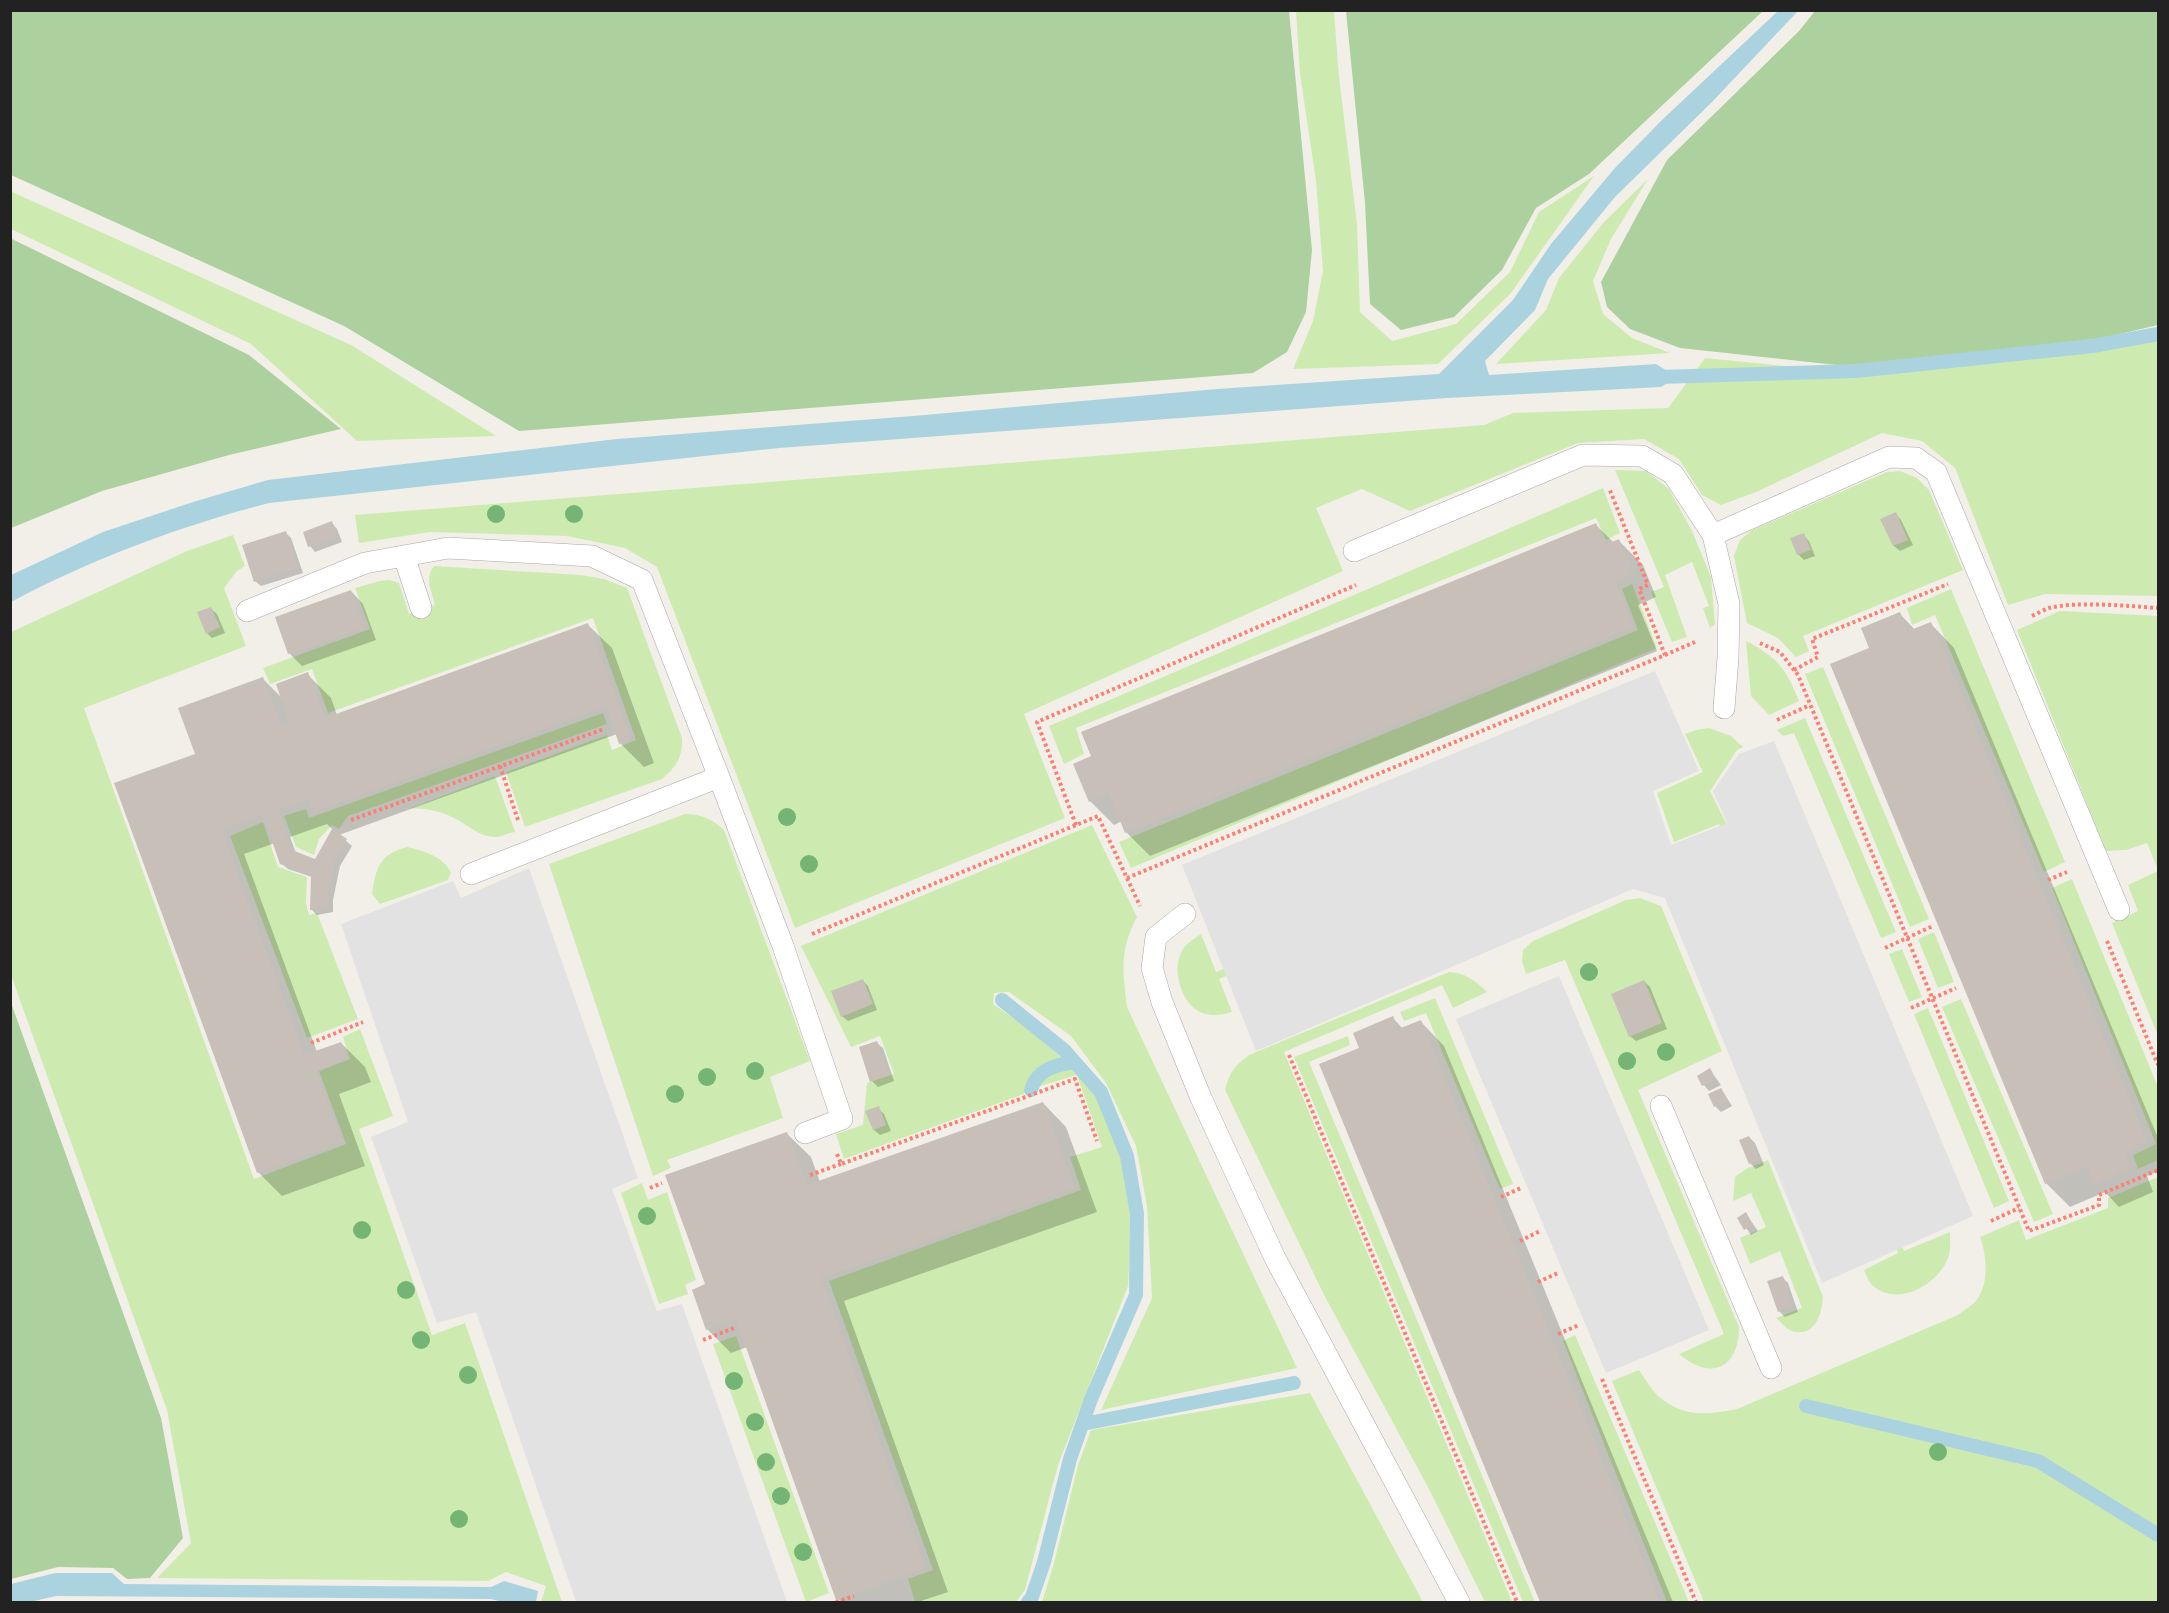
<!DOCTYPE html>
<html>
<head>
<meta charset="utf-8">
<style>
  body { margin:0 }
  #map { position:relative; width:2169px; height:1613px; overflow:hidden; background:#f2efe9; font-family:Inter,sans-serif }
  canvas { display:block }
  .frame { position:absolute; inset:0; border:12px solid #222; pointer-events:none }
</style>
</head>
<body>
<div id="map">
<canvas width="2169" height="1613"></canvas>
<div class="frame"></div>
</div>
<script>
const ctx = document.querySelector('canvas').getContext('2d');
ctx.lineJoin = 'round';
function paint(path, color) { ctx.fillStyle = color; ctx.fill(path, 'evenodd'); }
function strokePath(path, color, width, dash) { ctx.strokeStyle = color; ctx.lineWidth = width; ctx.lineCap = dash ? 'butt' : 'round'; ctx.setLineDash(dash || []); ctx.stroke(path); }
paint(new Path2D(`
  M1296,11H1334L1339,77L1357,224L1360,312L1392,341L1456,324L1510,272L1539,212L1594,176L1511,293L1438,364L1293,369L1313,321L1323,271L1316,181L1300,74Z
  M1648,179L1611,239L1593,281L1603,314L1632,338L1670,353L1496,364L1546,310L1559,278L1604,222Z
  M10,191L351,345L496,436L357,441L251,344L11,229Z
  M2158,333V596L2045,594L2008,605L1955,468L1922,441L1882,433L1756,492L1721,505L1702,495L1679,459L1644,439L1578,443L1410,511L1362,489L1316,508L1343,571L1024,714L1065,818L795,928L657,567L625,548L567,536L430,532L359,543L355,515L1484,425L1513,413L1668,408L1705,358L1854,373L2093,346Z
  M1615,470L1646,471L1669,489L1692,531L1711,577L1715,624L1710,628L1703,608L1709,606L1692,562L1665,575L1687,637L1672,642L1651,592L1664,587Z
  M1900,471L1917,478L1929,490L1963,570L1803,636L1809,651L1796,657L1778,638L1747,623L1734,556L1740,540L1752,530L1887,472Z
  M1603,488L1620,533L1606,540L1596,518L1076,728L1084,754L1064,764L1049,726Z
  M233,535L245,566L237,571L224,588L246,646L84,708L254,1179L346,1144L319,1071L350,1059L343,1037L360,1029L393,1116L359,1129L432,1335L465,1323L562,1602H541L546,1586L506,1572L488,1581L157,1578L191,1543L167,1410L11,975V632L187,551Z
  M434,566L581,575L604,579L627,588L682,738C683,757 676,767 662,779L525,827L506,772L607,735L612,750L636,740L593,618L328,713L312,669L270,684L263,668L370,629L355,588L380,581L390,580L399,583L409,614L435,605C432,591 424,579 434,566Z
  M1632,584L1657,648L1131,868L1119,842L1638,630L1622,589Z
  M1951,589L2065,862L2044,872L1935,615L1912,625L1907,608Z
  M2060,611L2158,616V870L2147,843L2126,850L2106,851L2017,630Z
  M1746,641C1778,658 1786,668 1799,701L1769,715L1751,696Z
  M1823,667L1929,919L1910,927L1805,674Z
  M603,713L607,724L348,816L339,829L332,825L319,839L314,855L296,847L284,816L306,809L309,818Z
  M1805,718L1896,932L1881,938L1794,733L1783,736L1777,730Z
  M1709,728L1731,736L1743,747L1737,750L1710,791L1725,821L1904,1251L1950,1232C1950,1239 1951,1248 1949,1255C1941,1283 1899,1308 1873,1286C1869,1283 1866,1275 1864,1270L1898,1253L1719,824L1674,842L1657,793L1703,772L1685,734L1696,730Z
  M495,776L515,832C509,833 502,836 497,837C482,838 470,827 458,820C443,812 425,807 408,809Z
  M1609,811L1612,818L1219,979L1232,1012C1221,1015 1211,1017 1200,1012C1180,1002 1171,967 1183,949C1187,943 1195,938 1201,934L1216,972Z
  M685,814C702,814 712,819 724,830L810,1061L770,1077L783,1118L667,1160L671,1168L653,1176L549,864Z
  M263,822L278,867L307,877L306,903L309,915L317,913L358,1019L307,1038L230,836Z
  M1092,825L1137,917C1119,951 1123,971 1127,1007L1297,1368L1101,1410L1152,1298L1147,1206L1136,1146L1106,1083L1071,1036L1009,992L994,993L993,1004L1028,1028L1064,1060C1042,1063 1030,1074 1024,1094L844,1159L836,1134L863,1125L867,1083L894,1074L880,1036L851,1047L801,946Z
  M407,847C424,851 442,856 451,872L448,880L380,904L372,894C376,868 379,854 407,847Z
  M2158,871V1036L2112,923L2138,911L2128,885Z
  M2072,879L2158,1087V1160L2138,1169L2133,1155L2156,1144L2052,888Z
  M1640,898L1661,906L1722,1051L1638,1090L1739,1327C1739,1369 1710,1381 1679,1354L1724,1334L1565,960L1526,974L1522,961L1523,950L1533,941L1626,900Z
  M1934,932L1954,982L1938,988L1918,939Z
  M1902,949L1922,997L1909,1002L1889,954Z
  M1449,972C1465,973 1475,980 1487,992L1453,1008L1442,985L1284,1052L1512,1602H1485L1430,1491L1324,1295L1225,1090C1230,1071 1234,1067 1249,1055Z
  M1435,998L1513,1184L1500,1189L1426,1013L1404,1021L1400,1012Z
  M1961,999L2053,1214L2034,1222L1942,1007Z
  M1928,1008L2009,1201L1994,1208L1914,1014Z
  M1348,1036L1350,1045L1309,1062L1535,1602H1523L1294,1057Z
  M1074,1067L1098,1095L1123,1157L1132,1213L1128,1286L1058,1465L1025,1590L1016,1602H915L908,1579L933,1570L829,1281L1081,1190L1070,1157L1102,1147L1077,1075L1037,1087C1047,1070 1056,1069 1074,1067Z
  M1768,1160L1823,1297C1822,1314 1815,1338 1792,1331C1786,1329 1781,1322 1776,1318L1802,1308L1780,1251L1750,1264L1740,1238L1766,1227L1751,1193L1733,1201L1735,1177L1746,1169Z
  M2158,1177V1602H1704L1612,1381L1639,1370C1645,1378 1651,1389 1658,1396C1684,1418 1707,1415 1737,1409L1958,1315C1963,1311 1969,1307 1974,1303C1990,1287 1987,1256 1980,1237L2019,1220L2026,1240L2108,1208V1198Z
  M642,1183L648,1200L667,1192L696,1280L685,1285L688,1294L659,1304L621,1193Z
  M1575,1335L1689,1602H1667L1563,1341Z
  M736,1336L829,1593L806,1602L713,1344Z
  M1310,1393L1423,1602H1042L1054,1563L1078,1465L1091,1430Z`), '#cdebb0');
paint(new Path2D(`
  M10,11H1289L1312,250L1306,312L1287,352L1253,373L519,431L344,326L11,175Z
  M1346,11V10L1763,11L1589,174L1536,208L1502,270L1454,317L1401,330L1370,304L1365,203Z
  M1815,11H2158V325L2103,338L1855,367L1680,348L1630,329L1607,307L1601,282L1667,160L1799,31Z
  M10,238L249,355L341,429L229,455L102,491L11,528Z
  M10,1000L161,1418L183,1538L150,1578L127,1579L113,1568L58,1567L11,1579Z`), '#add19e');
paint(new Path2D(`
  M1655,671L1699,771L1653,791L1671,845L1727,823L1713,791L1739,754L1774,741L1973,1216L1822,1283L1665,898L1633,889L1256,1051L1182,865Z
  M529,868L638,1178L612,1189L657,1311L682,1304L787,1602H576L476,1312L437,1323L371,1137L408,1122L341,924L453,881L461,898Z
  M1559,976L1709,1330L1606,1373L1456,1019Z`), '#e2e2e2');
paint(new Path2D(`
  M1778,11H1798L1712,102L1615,197L1548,279L1535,310L1485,361L1489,375L1656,364L1677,377L1661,387L1447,398L779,448L269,503C180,526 92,559 11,602V575L103,532L193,502L268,480L617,439L913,416L1217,389L1439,374L1513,300L1551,244L1614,169L1662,120Z
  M55,1573H112L124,1584L491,1587L504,1581L538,1591L536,1602H503L491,1599L56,1596L30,1602H11V1584Z`), '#aad3df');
paint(new Path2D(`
  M1896,514L1901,520L1913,545L1900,551L1894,546L1882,519Z
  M332,523L337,529L342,542L315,552L310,546Z
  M1596,525L1614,543L1619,541L1643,565L1656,597L1638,605L1657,651L1150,856L1126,832L1122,821L1114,825L1090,801Z
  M286,533L291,538L303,573L261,586L255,581Z
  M1803,535L1809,541L1815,556L1804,560L1798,554Z
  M351,591L363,604L376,640L302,666L290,654L276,618Z
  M211,609L217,614L225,633L212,638L207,633Z
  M1900,614L1915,630L1931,624L1954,648L2158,1138V1171L2147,1176L2153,1192L2119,1207L2105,1192L2070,1207L2046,1183L1871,648Z
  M588,625L612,648L654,763L644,767L620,743L617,734L339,835L352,846L340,866L333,900V912L317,915L311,909L312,877L288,869L281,863L275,843L244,854L317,1052L341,1043L365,1067L371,1082L339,1094L365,1166L282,1196L258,1172L197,755L263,679L283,699L307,674L331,698L337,715ZM327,824L333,830L316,860L296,853L290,837Z
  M863,981L868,986L877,1010L848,1021L842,1016Z
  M1644,981L1650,987L1667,1029L1636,1041L1630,1036Z
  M1393,1018L1403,1029L1421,1022L1444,1046L1673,1602H1542L1321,1065L1361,1049Z
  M877,1043L883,1048L894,1081L878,1087L872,1081Z
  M1710,1070L1721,1085L1709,1091L1704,1085Z
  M1721,1089L1732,1106L1721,1112L1715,1106Z
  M1043,1103L1066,1127L1097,1212L844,1301L948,1592L918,1602H841L838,1599L747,1347L731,1353L707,1329V1285L787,1134L811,1157L820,1182Z
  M878,1108L884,1114L891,1131L880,1135L874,1130Z
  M1749,1137L1755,1143L1764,1165L1756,1169L1750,1163Z
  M1746,1214L1758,1231L1751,1235L1739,1218Z
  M1782,1277L1788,1283L1798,1312L1785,1317L1779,1311Z`), '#0003');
strokePath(new Path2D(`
  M1659,377L1856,371L2093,346L2158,334
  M1002,1000L1064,1050L1101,1092L1127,1156L1137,1214L1136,1295L1091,1399L1070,1459L1044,1562L1032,1597L1028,1602
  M1031,1090C1037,1069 1056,1065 1074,1062
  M1806,1406L2038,1461L2158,1535
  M1083,1424L1294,1383`), '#aad3df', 14);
paint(new Path2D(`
  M1896,512L1908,540L1893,546L1880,519Z
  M332,521L337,537L308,547L303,532Z
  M1596,523L1605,545L1619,539L1633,573L1615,581L1634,627L1125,833L1109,794L1089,802L1073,764L1091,756L1081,732Z
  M286,531L298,567L254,582L242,545Z
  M1804,533L1811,550L1797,555L1790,538Z
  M351,590L365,628L288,654L275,617Z
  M211,607L220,627L206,634L197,612Z
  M1900,612L1908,631L1931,622L2147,1142L2124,1152L2131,1168L2094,1184L2087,1167L2045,1184L1830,664L1869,648L1861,628Z
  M588,623L631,739L619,744L606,706L313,812L308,799L278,809L292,850L315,859L332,829L347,839L335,860L328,893V907L310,910L311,874L280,864L263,815L221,830L304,1055L341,1042L348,1058L316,1070L342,1142L257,1173L114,783L195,754L178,708L263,677L282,728L290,725L276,684L308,672L325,718Z
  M863,979L873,1004L841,1017L831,991Z
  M1644,980L1662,1023L1629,1037L1611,994Z
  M1393,1016L1398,1029L1421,1020L1660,1602H1540L1319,1064L1359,1048L1353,1033Z
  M877,1041L889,1075L870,1082L859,1047Z
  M1710,1068L1716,1079L1702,1086L1697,1076Z
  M1721,1088L1728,1100L1714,1107L1708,1094Z
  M1043,1102L1075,1188L821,1278L925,1568L836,1600L736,1319L706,1330L692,1290L705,1284L665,1175L787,1132L807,1185Z
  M879,1106L886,1125L873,1130L865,1111Z
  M1749,1136L1759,1159L1749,1164L1739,1140Z
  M1746,1212L1753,1225L1744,1230L1737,1218Z
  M1783,1276L1793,1306L1778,1312L1767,1281Z`), '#c7bfb8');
const service = new Path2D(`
  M1713,535L1889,457L1916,458L1936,472L2119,910
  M1354,551L1583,455L1642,456L1673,474L1713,535L1729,604L1728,658L1724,708
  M404,556L421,608
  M247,611L365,563L448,548L592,556L642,580L719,777
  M471,874L719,777L783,946L842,1119L805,1133
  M1185,914L1156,937L1152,968L1162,1002L1201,1098L1275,1258L1459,1602
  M1661,1106L1771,1368`);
strokePath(service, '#a9a9a9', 22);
strokePath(new Path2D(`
  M2032,616C2038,613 2044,610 2049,608C2077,601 2129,606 2158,608
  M1760,643L1780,652L1798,675L2029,1231L2099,1205V1195L2158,1170
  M1665,655L1695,642
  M1794,670L1818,657L1812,639L1948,584
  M1777,720L1810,705
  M500,766L518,820
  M351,820L604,729
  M1076,825L1037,722L1356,585
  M1127,878L1665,655L1639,589L1648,585L1609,488
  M2048,880L2067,872
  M812,934L1098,816L1140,906
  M2107,941L2158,1065
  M1885,948L1933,926
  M1911,1008L1956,988
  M311,1043L363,1022
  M1289,1055L1517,1602
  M837,1154L841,1164L1075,1079L1097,1141
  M810,1175L841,1164
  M650,1188L662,1183
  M1501,1197L1521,1188
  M1991,1221L2019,1208
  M1520,1241L1540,1231
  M1538,1282L1558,1273
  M1558,1334L1579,1325
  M703,1340L734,1328
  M1602,1379L1696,1602
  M836,1602L854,1596`), '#fa8072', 4, [3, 3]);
strokePath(service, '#fff', 21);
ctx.fillStyle = '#74b475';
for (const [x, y] of [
  [496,514],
  [574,514],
  [787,817],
  [809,864],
  [1589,972],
  [1666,1052],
  [1627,1061],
  [755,1071],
  [707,1077],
  [675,1094],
  [647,1216],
  [362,1230],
  [406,1290],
  [421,1340],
  [468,1375],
  [734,1381],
  [755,1422],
  [1938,1452],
  [766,1462],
  [781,1496],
  [459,1519],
  [803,1552]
]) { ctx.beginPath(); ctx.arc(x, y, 9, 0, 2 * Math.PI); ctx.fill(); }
</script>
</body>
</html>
